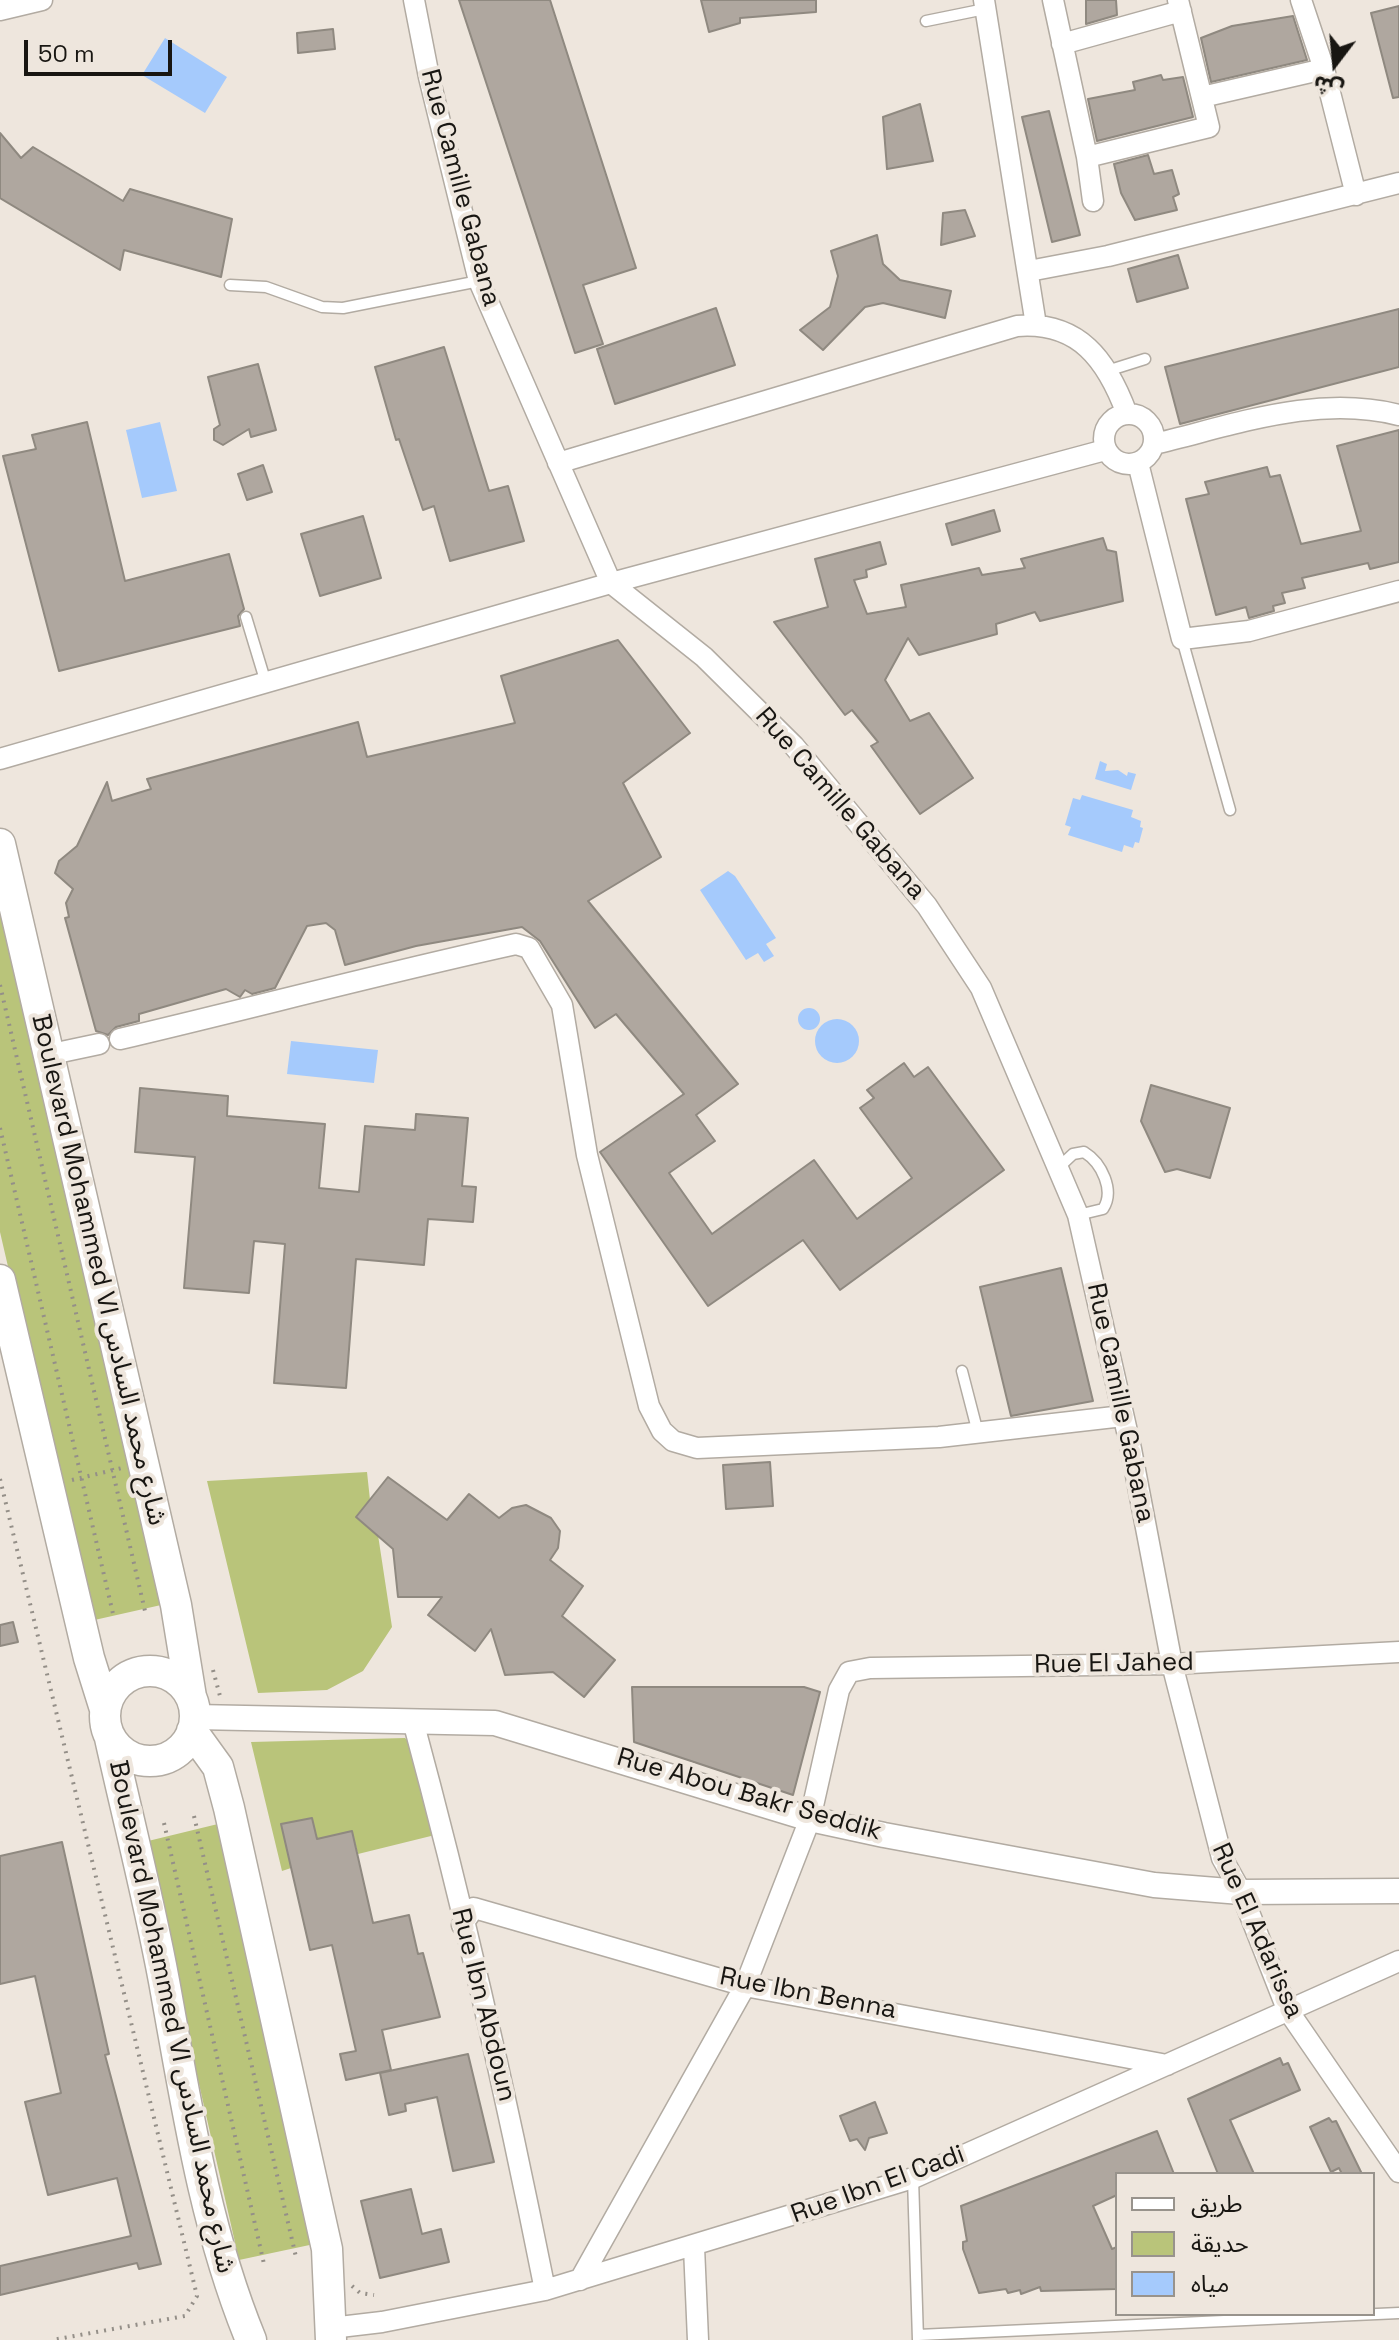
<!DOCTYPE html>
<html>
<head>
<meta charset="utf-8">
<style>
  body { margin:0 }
  #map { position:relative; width:1399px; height:2340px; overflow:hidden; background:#eee6dd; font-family:"Space Grotesk","Noto Sans Arabic",sans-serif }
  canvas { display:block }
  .legend { position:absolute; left:1115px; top:2172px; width:260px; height:144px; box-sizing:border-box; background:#eee6dd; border:2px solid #98938c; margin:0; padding:10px 14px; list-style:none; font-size:24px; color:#181612 }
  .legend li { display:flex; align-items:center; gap:16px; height:40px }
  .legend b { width:40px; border:2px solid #98938c }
  .north { position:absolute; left:1295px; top:24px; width:80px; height:80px; -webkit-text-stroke:6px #eee6dd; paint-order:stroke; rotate:196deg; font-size:22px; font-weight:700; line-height:32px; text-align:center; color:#181612 }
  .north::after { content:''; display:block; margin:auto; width:28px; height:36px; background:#181612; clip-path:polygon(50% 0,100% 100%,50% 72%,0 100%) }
  .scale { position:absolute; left:24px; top:40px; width:148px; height:36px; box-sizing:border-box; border:4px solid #181612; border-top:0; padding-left:10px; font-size:24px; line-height:28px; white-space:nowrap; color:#181612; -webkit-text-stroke:6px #eee6dd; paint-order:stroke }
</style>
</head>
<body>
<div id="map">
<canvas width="1399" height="2340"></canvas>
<ul class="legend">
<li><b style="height:10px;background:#fff"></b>طريق</li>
<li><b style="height:22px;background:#b9c47a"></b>حديقة</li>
<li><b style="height:22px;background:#a5cafc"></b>مياه</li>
</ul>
<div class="north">ش</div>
<div class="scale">50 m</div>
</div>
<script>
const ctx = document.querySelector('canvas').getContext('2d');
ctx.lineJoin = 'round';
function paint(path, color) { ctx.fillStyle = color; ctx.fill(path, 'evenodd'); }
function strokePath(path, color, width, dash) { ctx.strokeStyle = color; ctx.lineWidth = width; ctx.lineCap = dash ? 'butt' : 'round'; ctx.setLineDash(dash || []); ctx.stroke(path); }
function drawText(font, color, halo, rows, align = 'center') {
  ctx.font = font + ' "Space Grotesk","Noto Sans Arabic",sans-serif'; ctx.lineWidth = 8; ctx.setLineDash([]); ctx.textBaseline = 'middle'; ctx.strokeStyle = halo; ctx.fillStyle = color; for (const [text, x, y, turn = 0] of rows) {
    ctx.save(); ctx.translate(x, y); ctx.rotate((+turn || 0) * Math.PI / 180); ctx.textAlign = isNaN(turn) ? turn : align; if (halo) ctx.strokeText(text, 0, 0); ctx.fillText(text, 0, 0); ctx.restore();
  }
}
paint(new Path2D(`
  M0,871L170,1603L90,1621L0,1232Z
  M367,1472L370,1500L356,1517L378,1535L392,1627L363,1671L327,1690L258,1693L207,1481Z
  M405,1738L413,1746L435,1835L358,1854L352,1831L317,1839L312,1818L282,1824L291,1868L282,1871L251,1742Z
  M222,1823L319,2243L239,2260L144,1842Z`), '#b9c47a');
paint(new Path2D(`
  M165,38L227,77L205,113L142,75Z
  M160,422L177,491L142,498L126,430Z
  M1100,761L1107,764L1105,771L1118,770L1127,776L1128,772L1136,774L1131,790L1095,779Z
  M1082,795L1133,810L1131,817L1141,821L1140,827L1143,828L1139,843L1135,842L1133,848L1124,845L1122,852L1068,835L1071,827L1065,825L1073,798L1080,800Z
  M728,871L735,876L776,938L766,944L774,956L764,962L758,953L746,960L700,890Z
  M798 1019a11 11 0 1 1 22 0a11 11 0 1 1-22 0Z
  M815 1041a22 22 0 1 1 44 0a22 22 0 1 1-44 0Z
  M291,1041L378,1050L374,1083L287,1074Z`), '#a5cafc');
const building = new Path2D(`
  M459,0H550L636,268L583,285L603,344L575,353Z
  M701,0H816V12L740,18V23L709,32Z
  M1086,0H1116L1117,15L1086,24Z
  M1399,6V97L1393,98L1371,13Z
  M1293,16L1307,60L1211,82L1201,38L1232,26Z
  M333,29L335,49L298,53L297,33Z
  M1161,75L1163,80L1183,77L1193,117L1097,141L1088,99L1135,90L1133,82Z
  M920,104L933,161L887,169L883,117Z
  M1049,111L1080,235L1052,242L1022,117Z
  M0,133L21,158L33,147L123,201L130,189L232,219L221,277L124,250L120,270L0,198Z
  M1148,155L1154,174L1172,170L1179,194L1173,197L1177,210L1135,220L1121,193L1114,164Z
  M965,210L975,236L941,245L943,213Z
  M877,235L883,264L900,280L951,291L945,318L883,303L865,307L823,350L800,330L830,307L838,276L831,251Z
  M1178,255L1188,288L1137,302L1128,269Z
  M716,308L735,365L615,404L597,349Z
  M1399,309V367L1180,424L1165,367Z
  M444,347L489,491L508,486L524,541L450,561L434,506L423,510L399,439L396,440L375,367Z
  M258,364L276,430L251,437L249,429L223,445L214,440V429L220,425L208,377Z
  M87,422L125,581L229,554L244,609L238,616L240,626L59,671L3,456L36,449L32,435Z
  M1399,430V562L1370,569L1368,563L1302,578L1305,588L1282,593L1285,603L1273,606L1274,611L1249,618L1246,607L1216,615L1186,499L1209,494L1205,482L1267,467L1270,477L1280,475L1301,544L1361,531L1337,446Z
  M263,465L272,492L247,500L238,474Z
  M994,510L1000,531L952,545L946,524Z
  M363,516L381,578L320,596L301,534Z
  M1103,538L1107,550L1116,552L1123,601L1040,621L1035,612L996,624L997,634L919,655L908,638L885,680L910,721L929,713L973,778L920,814L871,746L878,742L852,710L845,715L774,622L828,607L815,559L880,542L886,564L866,570L867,577L854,580L867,614L906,607L901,585L979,568L982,575L1025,568L1021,559Z
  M618,640L690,733L623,783L661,857L588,901L738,1084L696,1115L715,1141L669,1173L712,1234L814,1160L857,1219L912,1178L860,1108L874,1098L867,1090L904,1063L914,1077L928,1067L1004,1170L840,1290L803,1240L708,1306L600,1152L684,1094L616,1014L595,1028L540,941L522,927L416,946L345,965L335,930L326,923L307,926L275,988L252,994L245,990L240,997L226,989L139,1014V1021L116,1027L108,1035L96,1031L65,918L69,917L66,903L73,889L55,873L59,861L77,846L107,782L112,801L151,789L147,779L358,722L367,757L515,723L501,676Z
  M1151,1085L1230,1108L1210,1178L1177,1169L1165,1172L1141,1121Z
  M140,1088L228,1096L227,1116L325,1124L319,1188L359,1192L365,1126L415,1130L416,1114L468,1118L462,1186L476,1187L473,1222L428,1219L424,1265L356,1259L346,1388L274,1383L285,1244L254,1241L249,1293L184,1288L195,1157L135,1152Z
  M1061,1268L1093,1401L1011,1416L980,1287Z
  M770,1462L773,1506L726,1509L723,1465Z
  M388,1477L447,1520L469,1494L499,1518L512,1508L526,1505L551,1518L560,1531L558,1548L550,1560L583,1586L562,1616L615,1660L584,1697L553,1672L505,1675L491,1629L475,1651L428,1615L442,1597H398L393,1549L356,1517Z
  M13,1622L18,1642L0,1646V1625Z
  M632,1687H804L820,1692L793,1795L634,1742Z
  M312,1818L317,1839L352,1831L373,1923L409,1915L418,1954L423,1953L440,2017L382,2030L391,2070L346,2080L340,2054L356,2051L332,1945L310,1950L281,1824Z
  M62,1842L109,2054L105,2055L161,2264L139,2269L137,2263L0,2295V2266L131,2236L117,2178L48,2195L25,2102L61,2093L35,1976L0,1984V1856Z
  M468,2054L494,2162L453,2171L437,2097L405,2104L406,2111L389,2115L380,2073Z
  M1280,2058L1283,2065L1288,2063L1300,2090L1230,2120L1254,2174H1218L1188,2099Z
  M875,2102L887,2133L869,2138L865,2150L857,2139L850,2141L840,2116Z
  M1329,2118L1332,2122L1336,2121L1362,2174H1342L1339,2168L1331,2172L1310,2127Z
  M1157,2131L1174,2174H1117V2195L1093,2206L1112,2249L1117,2247V2289L1041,2291L1040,2287L1021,2294L1020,2290L1008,2293L1006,2289L979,2293L963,2249V2242L967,2241L961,2206Z
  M411,2189L422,2234L441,2229L449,2262L380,2278L361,2201Z`);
paint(building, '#afa79f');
strokePath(building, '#8f8980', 2);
const service = new Path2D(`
  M926,21L985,9
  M230,285L266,287L322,307L343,308L479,281
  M1107,371L1145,359
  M246,617L266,683
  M1182,639L1230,810
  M1057,1169L1073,1154L1084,1152C1102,1163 1115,1191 1103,1209L1078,1215
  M962,1371L978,1433
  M913,2178L918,2340
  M918,2335L1399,2313`);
const minor = new Path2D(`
  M414,0L429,77L479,281L611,583L704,657L794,746L927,906L981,988L1078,1215L1131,1449L1172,1664L1222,1858L1241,1892L1287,2009L1399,2172
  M984,0L1036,325
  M1053,0L1087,157L1093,201
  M1301,0L1324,69L1356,195
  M0,10L42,0
  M1062,44L1181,11
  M1202,97L1324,69
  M1087,157L1209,127L1178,0
  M1029,271L1108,256L1399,183
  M1104 439a25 25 0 1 1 50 0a25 25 0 1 1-50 0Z
  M1154,444C1235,425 1316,394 1399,415
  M558,463L1017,326C1079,321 1107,360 1127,414
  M1138,463L1182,639L1249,631L1399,591
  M0,759L611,583L1105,450
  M120,1039C252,1008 383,973 516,944L529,948L562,1005L587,1155L649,1406L662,1431L673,1441L697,1448L939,1437L1123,1416
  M47,1055L99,1044
  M413,1721C464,1909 507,2099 545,2290
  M462,1925L474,1908L745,1986L1167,2065
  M694,2247L698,2340
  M580,2280L745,1986L810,1819L839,1690L849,1672L870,1668L1172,1664L1399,1652
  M331,2328L382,2322L545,2290L913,2178L1399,1961`);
const tertiary = new Path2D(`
  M195,1717L495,1723L810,1819L884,1835L1154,1885L1241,1892L1399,1891`);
const primary = new Path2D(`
  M0,844L176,1605L191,1697
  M0,1280L89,1658L105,1709
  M105 1716a45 45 0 1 1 90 0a45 45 0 1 1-90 0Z
  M192,1731L218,1767L229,1808L327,2249L331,2340
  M110,1738C128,1819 149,1900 164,1981C186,2102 204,2226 251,2340`);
strokePath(service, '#b2aba2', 13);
strokePath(minor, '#b2aba2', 23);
strokePath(tertiary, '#b2aba2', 27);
strokePath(primary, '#b2aba2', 33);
strokePath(new Path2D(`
  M0,985L145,1611
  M0,1128L114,1618
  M0,1479L197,2296L185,2316L52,2340
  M72,1480L122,1468
  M213,1670L220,1696
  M194,1816L296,2257
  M164,1823L264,2264
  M352,2286L360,2293L374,2295`), '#948f88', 4, [2, 6]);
strokePath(service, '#fff', 10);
strokePath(minor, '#fff', 20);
strokePath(tertiary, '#fff', 24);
strokePath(primary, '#fff', 30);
drawText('26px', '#181612', '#eee6dd', [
  ["Rue Camille Gabana",460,188,75],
  ["Rue Camille Gabana",840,804,49],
  ["Boulevard Mohammed VI شارع محمد السادس",98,1270,77],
  ["Rue Camille Gabana",1120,1403,78],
  ["Rue El Jahed",1114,1664,-1],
  ["Rue Abou Bakr Seddik",749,1795,16],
  ["Rue El Adarissa",1257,1931,66],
  ["Rue Ibn Benna",808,1994,11],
  ["Rue Ibn Abdoun",483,2005,76],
  ["Boulevard Mohammed VI شارع محمد السادس",171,2017,78],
  ["Rue Ibn El Cadi",878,2185,-20]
]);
</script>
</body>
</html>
